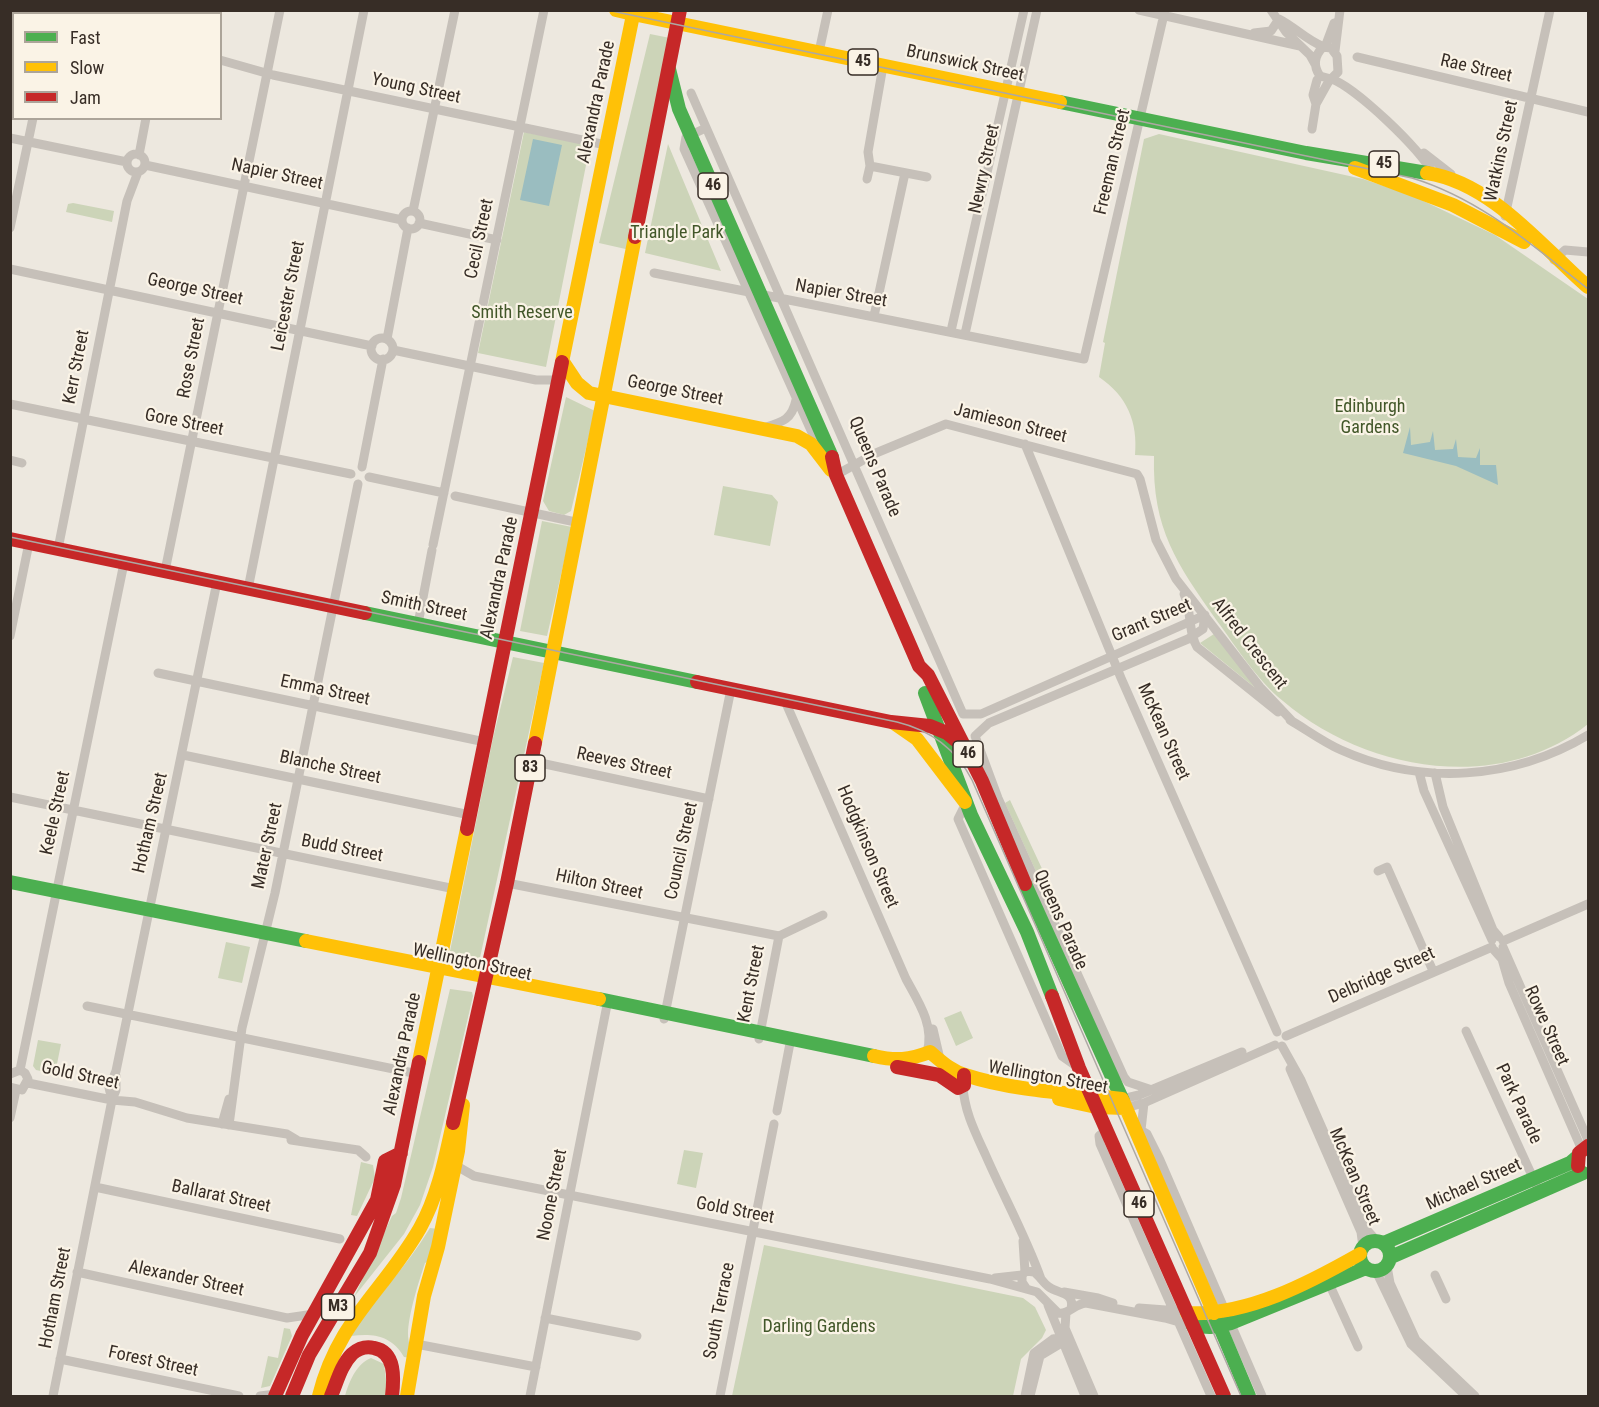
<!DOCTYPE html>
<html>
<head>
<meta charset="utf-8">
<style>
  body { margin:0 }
  #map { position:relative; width:1599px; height:1407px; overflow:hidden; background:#ede8df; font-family:"Roboto Condensed",sans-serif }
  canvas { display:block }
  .frame { position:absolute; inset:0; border:12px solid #372d26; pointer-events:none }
  .legend { position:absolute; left:12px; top:12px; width:210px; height:108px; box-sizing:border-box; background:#faf3e6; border:2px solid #aca499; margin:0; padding:8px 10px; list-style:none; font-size:18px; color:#372d26 }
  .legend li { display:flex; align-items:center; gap:12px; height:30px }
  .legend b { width:30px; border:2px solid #aca499 }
</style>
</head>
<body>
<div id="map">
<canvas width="1599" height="1407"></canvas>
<div class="frame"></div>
<ul class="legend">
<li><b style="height:8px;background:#4caf50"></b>Fast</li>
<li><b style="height:8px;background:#ffc107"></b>Slow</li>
<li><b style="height:8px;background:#c62828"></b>Jam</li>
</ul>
</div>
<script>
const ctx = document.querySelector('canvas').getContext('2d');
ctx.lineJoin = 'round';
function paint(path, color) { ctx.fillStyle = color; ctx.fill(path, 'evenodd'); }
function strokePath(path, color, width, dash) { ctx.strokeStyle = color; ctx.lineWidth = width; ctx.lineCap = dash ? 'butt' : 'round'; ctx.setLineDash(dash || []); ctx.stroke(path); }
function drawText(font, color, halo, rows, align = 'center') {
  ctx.font = font + ' "Roboto Condensed",sans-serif'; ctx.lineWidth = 4.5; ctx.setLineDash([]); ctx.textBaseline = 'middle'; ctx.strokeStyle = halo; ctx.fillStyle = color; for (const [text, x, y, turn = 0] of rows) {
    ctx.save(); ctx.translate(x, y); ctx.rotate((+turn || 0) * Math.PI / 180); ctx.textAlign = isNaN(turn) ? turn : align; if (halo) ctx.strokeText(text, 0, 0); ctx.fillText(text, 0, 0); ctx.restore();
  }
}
paint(new Path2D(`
  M650,34L670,38L630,250L599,243Z
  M524,132L590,145L546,367L478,353Z
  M1159,134L1363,179L1411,195L1495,235L1588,299V724C1499,795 1365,771 1283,701C1257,680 1237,648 1217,621C1177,564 1152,529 1154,456L1135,455C1138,422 1127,396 1099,377L1105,343L1103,342L1144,139Z
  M668,144L721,271L645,253Z
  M73,203L114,211L112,222L66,212L68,204Z
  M566,397L595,411L571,511L564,515L549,511L543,501Z
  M723,486L772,495L778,502L770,546L714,535Z
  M542,521L572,527L547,636L520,631Z
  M1214,634L1259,691L1200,643Z
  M513,657L544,663L478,967L448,961L493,738Z
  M1010,800L1044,873L1038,876L1005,803Z
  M226,942L250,947L242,983L218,978Z
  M450,989L472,992L473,996L433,1167L420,1205L404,1234L354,1297L392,1216L396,1213L401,1198Z
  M961,1011L973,1038L956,1046L944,1018Z
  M38,1040L61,1044L55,1074L36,1070L33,1066Z
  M684,1150L703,1153L696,1188L677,1184Z
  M361,1162L373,1165L375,1178L357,1216L351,1215Z
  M430,1228L438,1229L431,1260L425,1263C419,1281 408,1315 408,1334C408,1341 411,1349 411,1358L404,1357C392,1336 374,1333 351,1336C374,1298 406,1268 430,1228Z
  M764,1245L1023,1298L1035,1307L1046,1330L1042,1338L1021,1359L1013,1396H732Z
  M284,1328L290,1329L292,1336L270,1386L261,1388L268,1356L278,1358Z
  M371,1358L384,1364L388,1396H345C349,1382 356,1364 371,1358Z`), '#ccd4b8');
paint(new Path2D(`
  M533,139L562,145L549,206L520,200Z
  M1410,427L1411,445L1430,442L1433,431L1435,450L1453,449L1456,439L1458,457L1476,458L1480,448V465H1496L1498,485L1456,466L1403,453Z`), '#9abdc0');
strokePath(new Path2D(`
  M1139,10L1300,46
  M1271,10L1286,32L1310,55L1315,64
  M10,11L20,14
  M54,14V10
  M167,14V10
  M1279,19C1295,27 1306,40 1324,47
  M1254,33L1271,31L1279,19
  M1323,47L1331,48L1337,56L1338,72L1331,79L1320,76C1313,66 1314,56 1323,47Z
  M1325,47L1334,23
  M1335,51L1340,10
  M819,52L828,10
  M1357,57L1588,112
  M220,60L273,75L606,145
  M1331,79C1353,85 1424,152 1432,173
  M691,93L963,714H981L1205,615L1203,629L1188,639L989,723L975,736L998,798L1124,1077L1128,1082L1152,1090
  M1316,104L1313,95L1317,80
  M706,128L686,137L684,149L818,446
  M1312,129L1316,104L1330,79
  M10,138L127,162
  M1424,153L1451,174
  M127 163a9 9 0 1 1 18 0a9 9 0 1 1-18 0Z
  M139,155L146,118
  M145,165L402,220
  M870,166L927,177
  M867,179L870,166L868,152L883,66
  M413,211L455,10
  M402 220a9 9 0 1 1 18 0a9 9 0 1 1-18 0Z
  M1505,216L1550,10
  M419,223L497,240
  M10,228L33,118
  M1554,260L1565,250L1588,252
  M10,269L372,346
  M654,273L1084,359L1165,10
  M874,316L905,173
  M951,331L1024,10
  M965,334L1037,10
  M371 349a11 11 0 1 1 22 0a11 11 0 1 1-22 0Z
  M387,339L408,228
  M393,350L536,380H559
  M10,404L351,474
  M766,427C783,422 792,419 796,400
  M1025,444L1121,678L1277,1032
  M10,460L22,463
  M362,467L383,359
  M836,475L876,453L946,424L1137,474L1140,479L1156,540L1176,579L1260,687L1293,722
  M369,477L444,493
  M455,496L580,523
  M433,545L544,10
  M58,549L127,201L138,172
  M165,571L280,10
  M248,589L364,10
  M1184,594C1192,612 1188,632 1197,647L1278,712
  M418,624L432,550
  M10,636L29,543
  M158,673L485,742
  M785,701L906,979C918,1001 935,1026 927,1052
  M1290,720C1307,730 1323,742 1341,750C1421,786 1513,780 1588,735
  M183,755L470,815
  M531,761L709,799
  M1419,772L1424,791L1492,940
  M1435,773L1443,807L1493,930L1499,937
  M10,797L455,889
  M966,803L958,819L1062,1056L1079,1068
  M1378,871L1387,867L1433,971
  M507,883L779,936L823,915
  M1503,941L1588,904
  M1503,947L1588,1140
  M1494,950L1502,959L1509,983L1582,1150
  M87,1006L418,1074
  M664,1019L731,689
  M933,1029L940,1059
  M1466,1031L1539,1191
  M1286,1036L1492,947
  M759,1039L779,936
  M1282,1046L1301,1080L1367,1230L1376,1240
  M1290,1069L1361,1232L1363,1247
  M20,1070L124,563
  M10,1074L20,1070L25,1073L28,1079L22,1090L10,1087
  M28,1083L112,1100L135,1102L187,1118L287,1134L297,1140
  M963,1086C964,1111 976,1134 986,1156C1004,1197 1026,1237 1041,1279
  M1122,1099L1139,1095L1242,1052
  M112,1100L109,1088L116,1071L217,582
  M1125,1108L1144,1103L1275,1045
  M777,1111L791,1038
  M10,1118L16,1090
  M222,1124L229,1099
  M229,1125L242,1028L275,893L358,484
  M1135,1127L1147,1134L1160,1160L1262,1396
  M1106,1130L1099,1136L1100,1144L1211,1396
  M1141,1130L1144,1103
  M291,1140L358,1150L366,1157
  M455,1165L474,1176L990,1279L1037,1292L1058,1313C1069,1315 1074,1304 1086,1303L1165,1318L1193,1326
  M95,1187L340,1239
  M1023,1241L1025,1272
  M1387,1266L1390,1283L1416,1340L1475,1396
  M1376,1271L1411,1344L1466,1396
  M77,1272L287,1318L314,1314
  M1435,1275L1446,1299
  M995,1278L1022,1275
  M1327,1279L1358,1347
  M1026,1288L1022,1282V1275L1026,1271L1034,1272C1040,1276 1043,1283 1049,1287C1059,1294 1075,1292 1071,1309
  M1064,1292L1098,1298L1113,1303
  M1048,1305L1085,1396
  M1139,1308L1179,1311
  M1066,1313L1065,1328L1094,1396
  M545,1318L637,1336
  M416,1344L536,1367
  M60,1359L239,1396
  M53,1396L112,1100L116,1090V1076
  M260,1396L276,1394
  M530,1396L608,1000
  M720,1396L774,1124
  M1025,1396L1034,1353L1053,1339L1064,1337
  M1030,1396L1040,1356L1065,1341`), '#c6c0b9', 9);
strokePath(new Path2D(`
  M669,69L679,109L832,457
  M1060,102L1306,153L1427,173
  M365,613L697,682
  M925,693L971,815L1027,932L1052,996
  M10,882L306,941
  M1025,884L1123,1101
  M599,999L874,1056
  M1360 1256a15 15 0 1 1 30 0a15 15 0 1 1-30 0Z
  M1384,1243L1570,1163L1577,1157
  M1391,1257L1583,1173
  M1214,1313L1249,1396
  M1193,1326L1210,1327L1231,1323L1366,1268`), '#4caf50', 14);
strokePath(new Path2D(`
  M616,10L633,14
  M633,14L1060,102
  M1355,168L1453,205L1524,242
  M1427,173C1492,183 1541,246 1588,287
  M562,362L634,10
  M563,362L577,383L589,393L797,436L811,444L831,470
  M894,723L917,739L965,802
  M535,743L635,237
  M306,941L599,999
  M874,1056C896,1061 909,1060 930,1052C941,1061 951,1071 965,1075C1014,1091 1070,1093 1122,1099
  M419,1062L467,829
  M1059,1099L1096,1107L1125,1108
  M1123,1101L1214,1313
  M1187,1313C1247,1316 1309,1283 1360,1254
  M319,1396C338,1320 384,1291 420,1228C438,1196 445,1159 453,1123
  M407,1396L424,1296L438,1247L458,1151L463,1105`), '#ffc107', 14);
strokePath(new Path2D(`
  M635,237L680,10
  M832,457L836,475L919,666L928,675L982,781L1025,884
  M10,539L365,613
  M697,682L891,722L930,726L947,733L963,746
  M467,829L562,362
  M1052,996L1079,1068L1224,1396
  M897,1067L939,1075L958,1088L964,1085V1075
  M453,1123L507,883L535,743
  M1578,1166L1579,1153L1588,1146
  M275,1396L302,1335L377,1200L385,1161L401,1153
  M292,1396L309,1355L370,1253L394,1185L419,1062
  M331,1396C337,1382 341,1365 352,1354C359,1348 366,1346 374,1348C396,1352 394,1379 392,1396`), '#c62828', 14);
strokePath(new Path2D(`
  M607,10L1412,178C1481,199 1533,246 1588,289
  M10,537L897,722C930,730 956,749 972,780L1241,1396`), '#ada8a3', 1.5);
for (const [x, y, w] of [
  [863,62,30],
  [1384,164,30],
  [713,186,30],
  [968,754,30],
  [530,768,30],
  [1139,1204,30],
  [338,1307,33]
]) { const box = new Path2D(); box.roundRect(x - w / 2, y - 13, w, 26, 4.5); ctx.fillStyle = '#faf3e6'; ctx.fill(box); strokePath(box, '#372d26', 1.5); }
drawText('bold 16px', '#372d26', null, [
  ["45",863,62],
  ["45",1384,164],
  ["46",713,186],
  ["46",968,754],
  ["83",530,768],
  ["46",1139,1204],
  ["M3",338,1307]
]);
drawText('18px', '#372d26', '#faf3e6', [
  ["Brunswick Street",965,64,12],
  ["Rae Street",1476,69,13],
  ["Young Street",416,89,12],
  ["Alexandra Parade",597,102,-78],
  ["Watkins Street",1502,151,-78],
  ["Freeman Street",1113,162,-77],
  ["Newry Street",985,169,-78],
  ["Napier Street",277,175,12],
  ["Cecil Street",480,239,-78],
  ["George Street",195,290,12],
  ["Napier Street",841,294,10],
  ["Leicester Street",289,296,-79],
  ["Rose Street",192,358,-79],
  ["Kerr Street",77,367,-79],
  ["George Street",675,391,11],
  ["Gore Street",184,423,11],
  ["Jamieson Street",1010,424,14],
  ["Queens Parade",874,467,67],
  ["Alexandra Parade",500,578,-78],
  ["Smith Street",424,607,12],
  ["Grant Street",1152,621,-23],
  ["Alfred Crescent",1249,644,52],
  ["Emma Street",325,691,12],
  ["McKean Street",1163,732,66],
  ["Reeves Street",624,764,12],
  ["Blanche Street",330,768,12],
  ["Keele Street",56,813,-78],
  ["Hotham Street",151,823,-77],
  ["Mater Street",268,846,-78],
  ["Hodgkinson Street",867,847,67],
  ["Budd Street",342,849,11],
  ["Council Street",682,851,-78],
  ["Hilton Street",599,885,12],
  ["Queens Parade",1060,920,66],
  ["Wellington Street",472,963,12],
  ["Delbridge Street",1382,976,-24],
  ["Kent Street",752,984,-79],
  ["Rowe Street",1546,1026,66],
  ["Alexandra Parade",403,1054,-78],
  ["Gold Street",80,1076,12],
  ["Wellington Street",1048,1078,10],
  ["Park Parade",1518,1104,65],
  ["McKean Street",1354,1177,67],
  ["Michael Street",1474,1185,-24],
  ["Noone Street",553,1195,-79],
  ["Ballarat Street",221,1197,12],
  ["Gold Street",735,1211,11],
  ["Alexander Street",186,1279,12],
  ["Hotham Street",56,1298,-79],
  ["South Terrace",720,1311,-79],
  ["Forest Street",153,1362,12]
]);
drawText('18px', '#425729', '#faf3e6', [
  ["Triangle Park",677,233],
  ["Smith Reserve",522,313],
  ["Edinburgh",1370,407],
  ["Gardens",1370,428],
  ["Darling Gardens",819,1327]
]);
</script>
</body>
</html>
